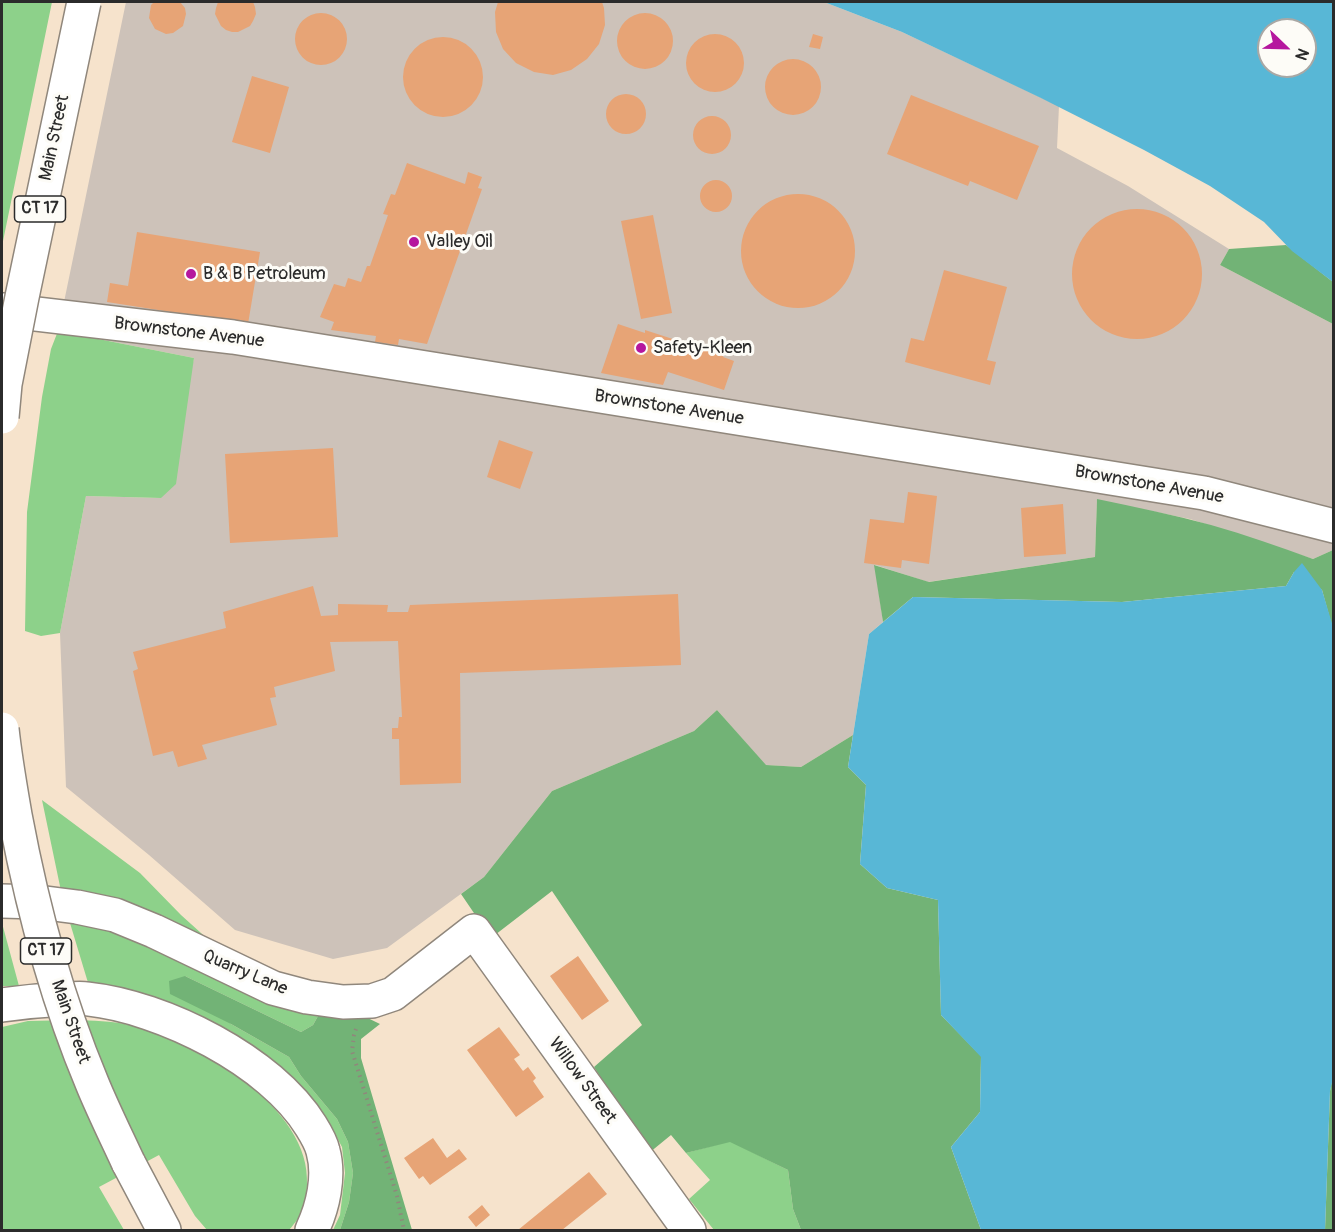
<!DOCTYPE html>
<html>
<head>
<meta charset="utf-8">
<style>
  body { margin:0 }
  #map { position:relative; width:1335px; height:1232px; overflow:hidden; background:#f6e3cc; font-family:Pangolin,sans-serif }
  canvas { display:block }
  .frame { position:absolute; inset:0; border:3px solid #2b2b2b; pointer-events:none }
  .north { position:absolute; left:1257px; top:18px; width:60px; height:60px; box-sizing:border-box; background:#fdfcf7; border:2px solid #a9a8a5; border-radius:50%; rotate:113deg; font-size:16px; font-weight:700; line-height:24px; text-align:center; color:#2b2b2b }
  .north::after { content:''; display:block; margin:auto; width:21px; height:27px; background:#b5179e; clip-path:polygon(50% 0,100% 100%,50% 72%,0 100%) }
</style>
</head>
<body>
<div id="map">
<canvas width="1335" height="1232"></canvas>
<div class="frame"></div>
<div class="north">N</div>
</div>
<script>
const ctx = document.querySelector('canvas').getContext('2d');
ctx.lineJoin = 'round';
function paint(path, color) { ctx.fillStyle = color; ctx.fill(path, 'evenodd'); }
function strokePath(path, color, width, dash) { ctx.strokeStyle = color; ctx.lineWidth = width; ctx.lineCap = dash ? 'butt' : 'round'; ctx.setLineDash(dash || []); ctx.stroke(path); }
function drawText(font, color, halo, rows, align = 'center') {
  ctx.font = font + ' Pangolin,sans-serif'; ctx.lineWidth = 6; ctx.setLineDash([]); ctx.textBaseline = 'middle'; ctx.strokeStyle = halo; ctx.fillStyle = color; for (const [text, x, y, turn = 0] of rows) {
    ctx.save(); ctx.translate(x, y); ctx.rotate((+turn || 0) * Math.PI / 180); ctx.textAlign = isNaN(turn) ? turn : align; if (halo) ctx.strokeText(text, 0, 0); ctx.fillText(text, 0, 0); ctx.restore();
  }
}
paint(new Path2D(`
  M126,2H824L902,32L1059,106L1057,148L1128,186L1229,249L1220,265L1333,324V550L1313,559L1190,519L1097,500L1095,557L928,582L875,565L883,622L869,634L853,735L801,767L765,765L717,710L694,731L552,791L484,877L387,948L333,959L235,930L149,855L66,787L60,633L86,496L161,498L194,358L58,331Z`), '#cdc2b9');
paint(new Path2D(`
  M2,2H52L2,246Z
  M58,331L194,358L176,484L161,498L86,496L60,633L41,636L25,631L27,512L42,397L51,349Z
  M42,800L140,873L181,915L211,942L61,891Z
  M2,923L19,986H2Z
  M70,923L91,926L132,937L323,1007L313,1025L301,1032L185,976L231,1024L289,1057L301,1076L337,1119L348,1142L353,1173L349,1202L340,1230H333L340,1215L345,1173L342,1147L327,1119L289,1074L231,1031L178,1009L89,986Z
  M28,1021C61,1021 96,1018 129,1025C195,1039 312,1107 307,1185C306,1205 302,1216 289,1230H207L195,1216L159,1155L99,1187L124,1230H2V1027Z
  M730,1141L788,1170L793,1209L801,1230H714L689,1199L710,1180L686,1153Z`), '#8dd18a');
paint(new Path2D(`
  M1286,245L1333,282V324L1220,265L1229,249Z
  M1097,499C1135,507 1174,515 1211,525C1246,535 1280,547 1313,559L1333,550V630L1322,590L1294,572L1286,586L1122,602L913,597L883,622L874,565L929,582L1095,557Z
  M717,710L766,765L801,767L853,735L848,767L866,785L860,864L887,888L938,900L941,1015L981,1056L980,1112L951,1147L981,1230H801L793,1209L788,1170L730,1142L686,1153L671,1135L649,1153L594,1067L642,1025L552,891L491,938L461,894L484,877L552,791L694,731Z
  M185,976L301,1032L313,1025L323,1007H345L380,1024L361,1039V1058L412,1230H340L349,1202L353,1173L348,1142L337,1119L301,1076L289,1057L231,1024L170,994L169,981Z
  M1333,1074V1230H1325L1330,1091Z`), '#72b376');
paint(new Path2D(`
  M824,2H1333V282L1292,251L1264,222L1210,186L1144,150L1041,98L902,32ZM1269,30H1305V66H1269Z
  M1302,563L1322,590L1334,630V1074L1330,1091L1325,1230H981L951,1147L980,1112L981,1057L941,1015L938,900L887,888L860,864L866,785L848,767L869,634L913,597L1122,602L1286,586L1294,572Z`), '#58b7d6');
paint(new Path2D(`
  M154,2H180L185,8L186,14L183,26L173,33L166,34L155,29L149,18L151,5Z
  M218,2H253L255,7L256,14L253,21L250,26L238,32H232L226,30L221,26L215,14L216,8Z
  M498,2H602L604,8L605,25L599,44L587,59L571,70L553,75L534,72L516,63L503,49L496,32L495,12Z
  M617 41a28 28 0 1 1 56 0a28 28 0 1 1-56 0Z
  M295 39a26 26 0 1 1 52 0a26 26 0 1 1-52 0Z
  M813,34L823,37L820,49L809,47Z
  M686 63a29 29 0 1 1 58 0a29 29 0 1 1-58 0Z
  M403 77a40 40 0 1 1 80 0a40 40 0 1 1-80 0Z
  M765 87a28 28 0 1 1 56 0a28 28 0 1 1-56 0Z
  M252,76L289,87L270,153L232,142Z
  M606 114a20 20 0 1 1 40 0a20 20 0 1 1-40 0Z
  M911,95L1039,146L1017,200L970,181L968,186L887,154Z
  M693 135a19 19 0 1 1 38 0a19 19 0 1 1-38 0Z
  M407,163L465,184L468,172L482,177L478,188L482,189L427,344L399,339L398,345L375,342L376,336L331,330L334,322L320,317L334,284L345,287L348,278L361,282L367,266H370L388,215L383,214L391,194L395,195Z
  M700 196a16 16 0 1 1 32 0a16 16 0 1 1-32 0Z
  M741 251a57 57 0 1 1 114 0a57 57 0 1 1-114 0Z
  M1072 274a65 65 0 1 1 130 0a65 65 0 1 1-130 0Z
  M653,215L672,313L641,319L621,221Z
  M137,232L260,252L248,324L107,302L110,283L128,286Z
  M944,270L1007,287L987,360L996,362L990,385L905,362L911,338L924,341Z
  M618,324L645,333V330L716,353L717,350L724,353L723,357L734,361L724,390L668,372L663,385L601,373Z
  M499,440L533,452L520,489L487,477Z
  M333,448L338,537L230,543L225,454Z
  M908,492L937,496L929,564L902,560L901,568L864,563L870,519L904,523Z
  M1063,504L1066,554L1024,557L1021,508Z
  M313,586L321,616L338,615V604L388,605L387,612H408L410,605L678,594L681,665L460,673L461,783L400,785L399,739H392V728H398L399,717H402L398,641L330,642L335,671L274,687L276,697L270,698L277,725L202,745L207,759L178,767L173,751L153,756L133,671L138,669L133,652L226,628L223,612Z
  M578,956L609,1001L582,1020L550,976Z
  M499,1027L520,1055L514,1059L523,1071L528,1067L536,1078L533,1081L544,1097L516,1117L467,1050Z
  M433,1138L447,1158L459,1149L467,1159L430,1185L423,1176L419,1179L404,1158Z
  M589,1172L607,1194L562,1230H518Z
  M482,1205L490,1215L476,1227L468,1217Z`), '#e7a476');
const minor = new Path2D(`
  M2,310L233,337L1204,493L1334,526
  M2,901L38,902L77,907L115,915L154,931L273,988L307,997L343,1002L372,1001L393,994L474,931L689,1230`);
const highway = new Path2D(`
  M2,1005C23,1002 44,1000 65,999C72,999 80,998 88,999C163,1007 271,1061 311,1126C316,1134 321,1142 323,1151C330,1176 323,1207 312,1230
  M128,1162L164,1230`);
strokePath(minor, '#90877c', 36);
strokePath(highway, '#90877c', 36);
strokePath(new Path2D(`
  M356,1029L354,1035L352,1051L397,1196L404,1230`), '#90877c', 4, [1.5, 4.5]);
strokePath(minor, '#fff', 33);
strokePath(highway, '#fff', 33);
const highwayBridge = new Path2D(`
  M2,417L5,384L22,297L84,2
  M2,729C5,758 10,786 15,815C32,906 56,997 92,1083C103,1110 116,1136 128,1162`);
strokePath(highwayBridge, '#90877c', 36, []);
strokePath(highwayBridge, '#fff', 33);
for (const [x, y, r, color] of [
  [414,242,6,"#b5179e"],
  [191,274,6,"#b5179e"],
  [641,348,6,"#b5179e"]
]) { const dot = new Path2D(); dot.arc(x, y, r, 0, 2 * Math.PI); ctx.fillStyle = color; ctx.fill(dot); strokePath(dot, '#fdfcf7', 2); }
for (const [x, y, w] of [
  [40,209,51],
  [46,951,51]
]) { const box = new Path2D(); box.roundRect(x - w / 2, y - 13, w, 26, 4.5); ctx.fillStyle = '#fdfcf7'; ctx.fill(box); strokePath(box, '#2b2b2b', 1.5); }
drawText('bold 16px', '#2b2b2b', null, [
  ["CT 17",40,209],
  ["CT 17",46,951]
]);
drawText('18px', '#2b2b2b', '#fdfcf7', [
  ["Main Street",55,138,-78],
  ["Brownstone Avenue",189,333,7],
  ["Brownstone Avenue",669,408,9],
  ["Brownstone Avenue",1149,485,10],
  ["Quarry Lane",245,973,23],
  ["Main Street",70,1022,71],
  ["Willow Street",582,1081,54]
]);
drawText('18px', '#2b2b2b', '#fdfcf7', [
  ["Valley Oil",426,242],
  ["B & B Petroleum",203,274],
  ["Safety-Kleen",653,348]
], 'left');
</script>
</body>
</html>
